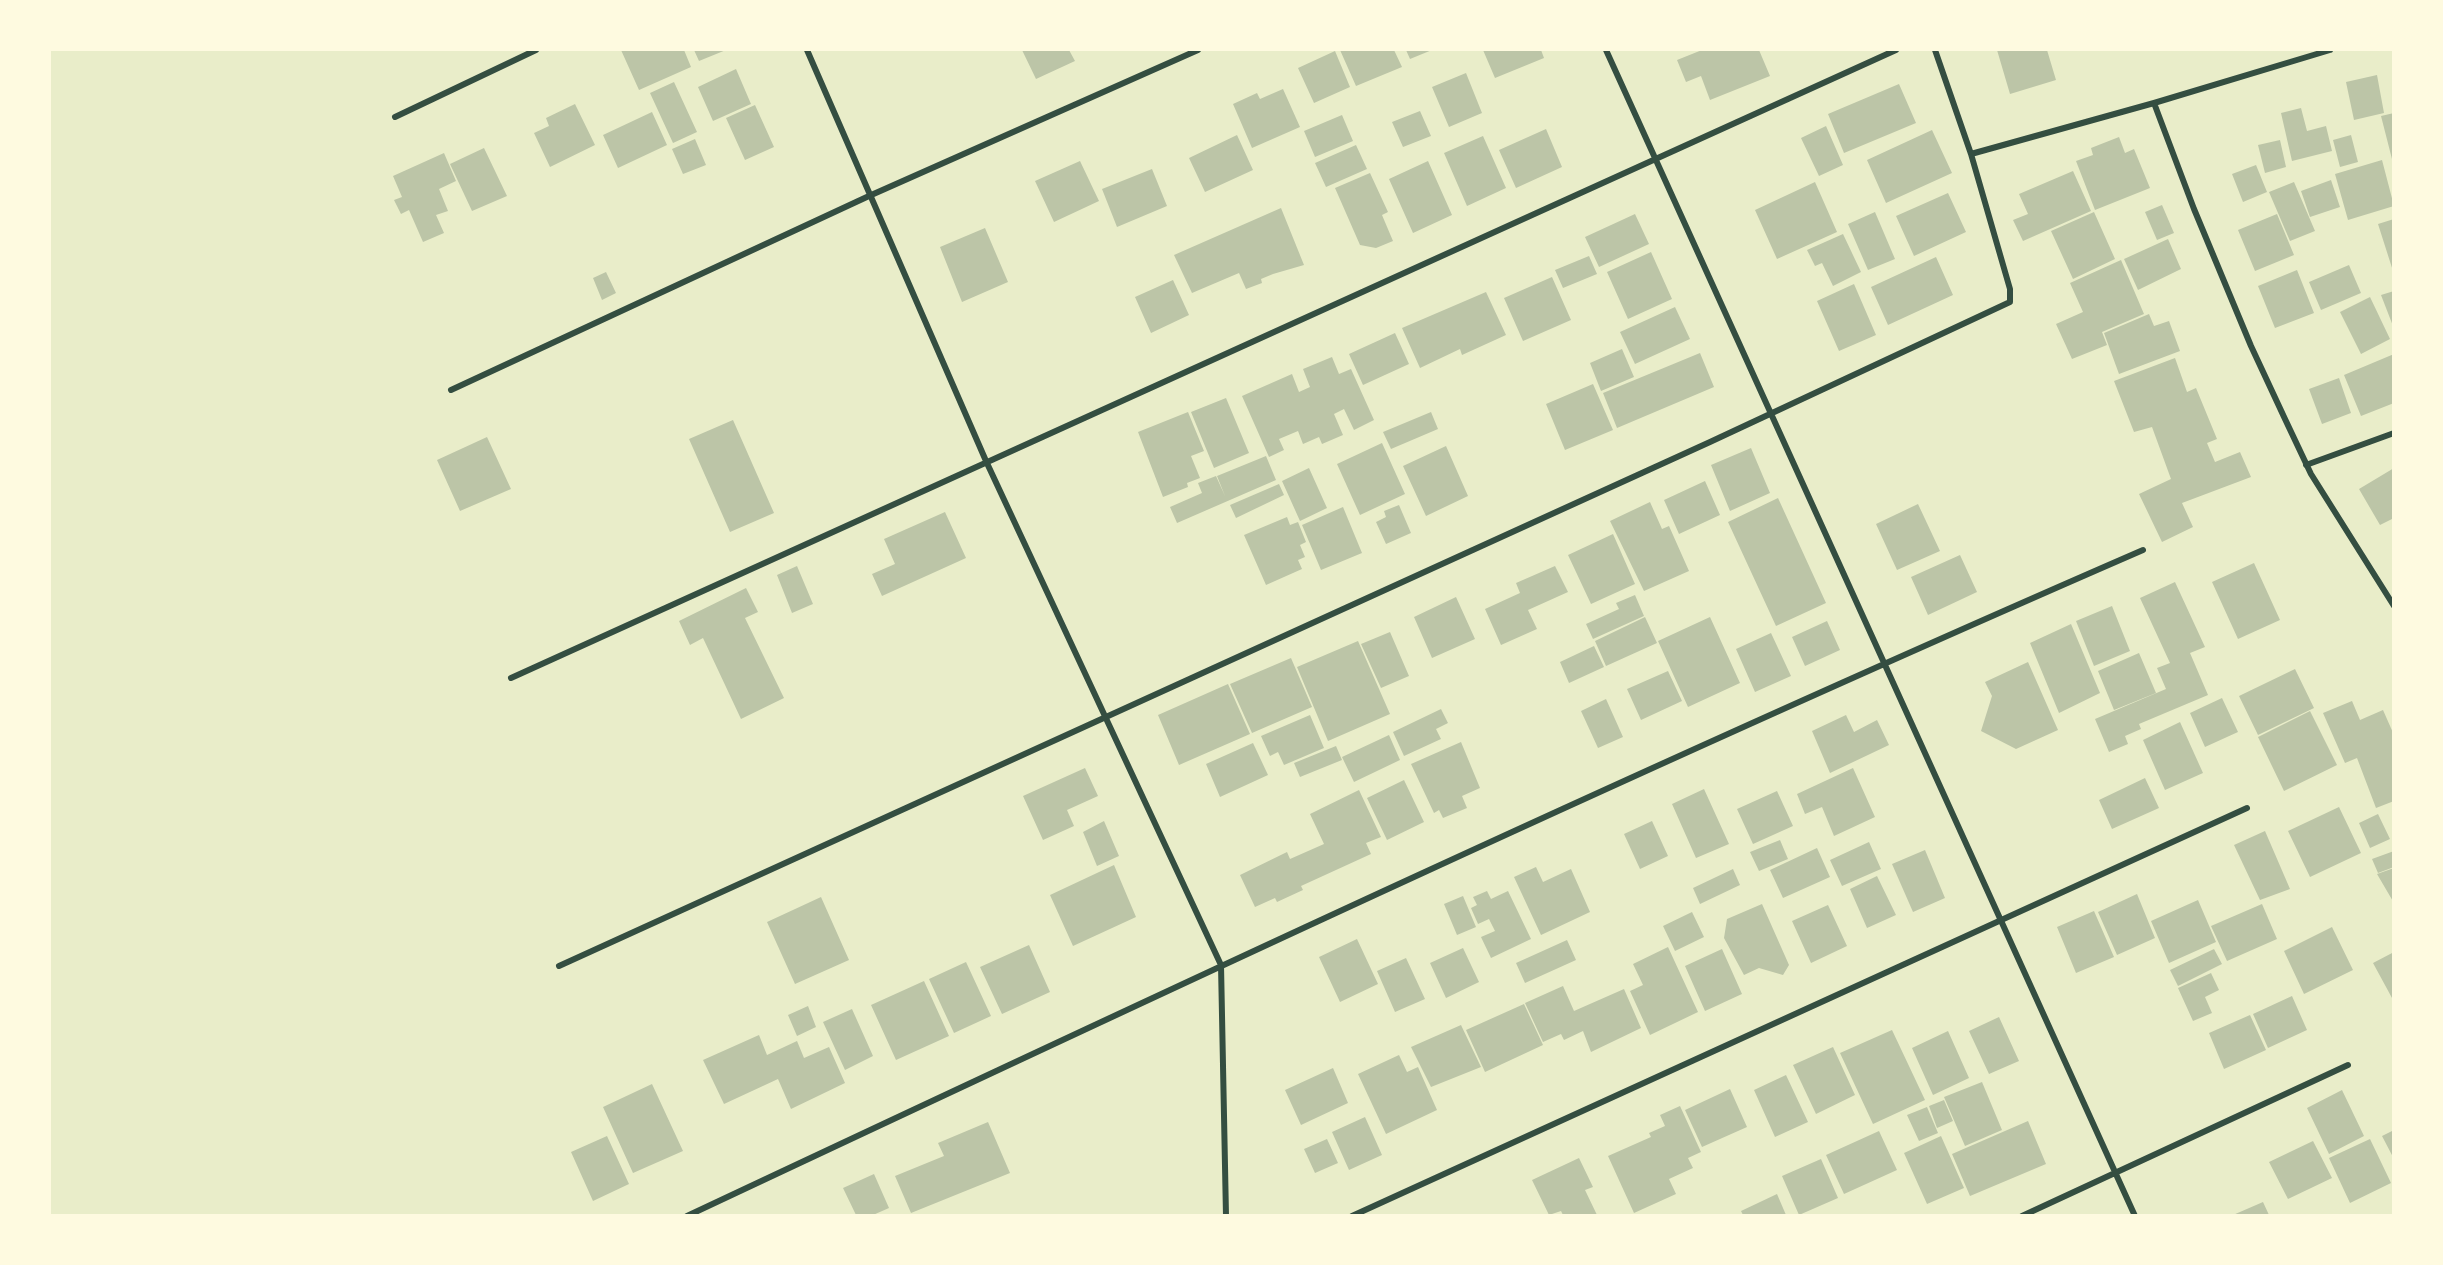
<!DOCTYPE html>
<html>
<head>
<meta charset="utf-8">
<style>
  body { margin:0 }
  #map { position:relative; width:2443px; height:1265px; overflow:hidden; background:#e9edc9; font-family:"PT Sans Narrow",sans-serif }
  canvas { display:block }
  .frame { position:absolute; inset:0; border:51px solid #fefae0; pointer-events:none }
</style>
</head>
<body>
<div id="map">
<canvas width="2443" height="1265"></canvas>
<div class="frame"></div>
</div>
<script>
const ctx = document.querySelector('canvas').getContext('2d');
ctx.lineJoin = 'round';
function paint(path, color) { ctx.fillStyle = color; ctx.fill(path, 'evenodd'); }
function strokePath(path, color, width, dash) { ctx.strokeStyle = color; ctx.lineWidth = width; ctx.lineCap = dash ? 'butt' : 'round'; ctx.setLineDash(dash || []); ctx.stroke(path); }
paint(new Path2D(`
  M621,50H684L691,67L639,90Z
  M694,50H726L699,61Z
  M1022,50H1069L1075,61L1036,79Z
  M1340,50H1394L1402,67L1356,86Z
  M1406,50H1432L1410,59Z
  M1483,50H1541L1544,58L1495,78Z
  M1702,50H1759L1770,76L1710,100L1701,76L1686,82L1677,60Z
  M1997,50H2047L2056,80L2010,94Z
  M1335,51L1350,87L1314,103L1298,68Z
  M736,69L751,104L713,121L698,87Z
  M1466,73L1482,113L1449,127L1432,87Z
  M2377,75L2384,113L2354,120L2346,82Z
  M674,82L697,132L673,143L650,93Z
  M1899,84L1916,123L1844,153L1828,114Z
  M1283,89L1300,127L1252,148L1233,104L1257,93L1260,99Z
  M575,104L595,145L550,167L534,133L549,126L546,118Z
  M755,105L774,147L745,160L726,118Z
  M2301,108L2307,131L2326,126L2332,151L2292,161L2281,113Z
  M1420,111L1431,136L1403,147L1392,122Z
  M652,112L667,145L618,168L603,135Z
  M2394,113V163H2393L2381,116Z
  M1342,115L1353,141L1315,157L1304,131Z
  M1826,126L1843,165L1819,176L1801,138Z
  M1546,129L1562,167L1516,188L1499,150Z
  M1932,130L1952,173L1886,203L1867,160Z
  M1237,135L1253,170L1205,192L1189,158Z
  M2351,135L2358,162L2340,167L2333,140Z
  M1483,136L1506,188L1467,206L1444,153Z
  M2119,137L2125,153L2134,149L2150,188L2095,210L2076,161L2093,155L2091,148Z
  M695,139L706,165L683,174L672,149Z
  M2280,140L2286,167L2265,173L2258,145Z
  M1356,145L1367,169L1326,187L1315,163Z
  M484,148L507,196L472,211L450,164Z
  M444,153L456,181L439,189L448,211L436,215L444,233L423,242L409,210L401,214L394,200L402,197L393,176Z
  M2382,160L2394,206L2348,220L2335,174Z
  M1080,161L1099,201L1054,222L1035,181Z
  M1428,161L1452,215L1413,233L1389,179Z
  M2256,165L2267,192L2243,202L2232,174Z
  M1152,169L1167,206L1117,227L1102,189Z
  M2073,171L2091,211L2023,241L2013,220L2028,214L2019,194Z
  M1370,173L1388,212L1382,215L1393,241L1376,248L1360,245L1335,188Z
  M2331,180L2340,207L2310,217L2301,191Z
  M1815,182L1837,232L1777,259L1755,210Z
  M2294,182L2315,231L2290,241L2269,192Z
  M1948,193L1966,232L1914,256L1896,216Z
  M2162,205L2174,233L2157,240L2145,212Z
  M1281,208L1304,265L1273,274L1261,279L1262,283L1246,289L1239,273L1192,293L1174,255Z
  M1875,212L1895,259L1868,270L1848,224Z
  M2094,212L2115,259L2073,279L2051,231Z
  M1635,214L1649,244L1599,267L1585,237Z
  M2277,214L2294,255L2255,271L2238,230Z
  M2394,219V271H2393L2378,224Z
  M985,228L1008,282L962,302L940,247Z
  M1843,234L1861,272L1833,286L1822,263L1815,266L1807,250Z
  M2168,239L2181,269L2138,290L2124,259Z
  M1651,252L1672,299L1628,319L1607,272Z
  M1589,256L1597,274L1563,288L1555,270Z
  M1936,257L1953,295L1888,325L1871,287Z
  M2121,260L2144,314L2102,332L2107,345L2072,359L2056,324L2083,312L2070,283Z
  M2349,265L2361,293L2321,310L2309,282Z
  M2297,270L2314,313L2275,328L2258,286Z
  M606,272L616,293L602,300L593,278Z
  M1552,277L1571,320L1523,341L1504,298Z
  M1173,280L1189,315L1151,333L1135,297Z
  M1854,284L1876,335L1839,351L1817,301Z
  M2394,291V326H2393L2381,295Z
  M1486,292L1506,335L1462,355L1460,349L1420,368L1402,328Z
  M2370,297L2390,339L2361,354L2340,312Z
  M1675,307L1690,339L1635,364L1620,332Z
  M2149,314L2154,326L2169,321L2180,351L2119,374L2104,333Z
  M1395,333L1409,364L1363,385L1349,354Z
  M1622,349L1634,377L1601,391L1590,363Z
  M1700,353L1714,387L1617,428L1603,393Z
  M2394,354V403L2361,416L2344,375Z
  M1332,357L1339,374L1351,369L1374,420L1354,430L1344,409L1334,414L1343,435L1322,444L1319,437L1303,444L1298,431L1279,439L1284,450L1269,457L1242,396L1292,374L1299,392L1310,387L1303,369Z
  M2175,358L2187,392L2196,388L2217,439L2207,443L2215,462L2240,452L2251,477L2182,503L2193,527L2162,542L2139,494L2171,479L2152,427L2134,432L2114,381Z
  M2339,378L2351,413L2322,424L2309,389Z
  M1593,384L1613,430L1565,450L1546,404Z
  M1226,398L1249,453L1214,468L1191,412Z
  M1188,412L1204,451L1191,456L1200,478L1187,483L1188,487L1163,497L1138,432Z
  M1431,412L1438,429L1391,449L1383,432Z
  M733,420L774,513L730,532L689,439Z
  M487,437L511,489L460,511L437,460Z
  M1382,443L1405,494L1360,515L1337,464Z
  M1446,446L1468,496L1426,516L1403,466Z
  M1751,448L1770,493L1730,511L1711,465Z
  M1266,456L1276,480L1177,523L1170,507L1202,493L1198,483L1216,476L1225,496L1217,476Z
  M1309,468L1327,508L1300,521L1282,481Z
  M2394,468V518L2380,525L2359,489Z
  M1705,481L1720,515L1679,534L1664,500Z
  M1279,484L1284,495L1236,518L1230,505Z
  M1778,498L1826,603L1776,626L1728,522Z
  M1650,502L1662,529L1669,526L1689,571L1644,591L1610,521Z
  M1918,504L1940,551L1897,570L1876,524Z
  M1399,505L1411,533L1386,544L1376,522L1386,517L1384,511Z
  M1343,507L1362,553L1321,570L1302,525Z
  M945,512L966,558L882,596L872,574L895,564L884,539Z
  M1287,517L1290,525L1298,522L1306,542L1300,545L1305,557L1298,560L1302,569L1266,585L1244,535Z
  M1613,534L1635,584L1591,604L1568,555Z
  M1960,555L1977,592L1928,615L1911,577Z
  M2254,563L2280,620L2238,639L2212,582Z
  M797,566L813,604L792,613L777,575Z
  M1555,566L1568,592L1528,610L1537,629L1501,645L1485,609L1520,593L1516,583Z
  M2175,582L2205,647L2190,653L2208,695L2139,724L2141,729L2125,736L2128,744L2109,752L2095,719L2166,689L2157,668L2170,663L2140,598Z
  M746,588L758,612L745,618L784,698L741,719L703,638L690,645L679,621Z
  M1635,595L1644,616L1593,639L1586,624L1619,609L1616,603Z
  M1456,597L1475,639L1432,658L1414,617Z
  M2112,606L2130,651L2094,666L2076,621Z
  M1645,617L1657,643L1606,666L1595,641Z
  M1710,617L1740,683L1688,707L1658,641Z
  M1827,621L1840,650L1805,666L1792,637Z
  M2071,624L2100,693L2059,713L2030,643Z
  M1390,632L1409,676L1381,688L1361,644Z
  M1771,633L1791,676L1755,692L1736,649Z
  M1358,641L1390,714L1328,741L1297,667Z
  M1594,646L1604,667L1569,683L1560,662Z
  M2139,653L2156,693L2114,710L2098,671Z
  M1291,658L1312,707L1252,733L1230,684Z
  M2028,662L2058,730L2016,749L1981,731L1992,696L1985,682Z
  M2295,669L2314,708L2258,735L2239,696Z
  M1668,671L1682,701L1641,720L1627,689Z
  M1228,684L1250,734L1179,765L1158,715Z
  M2222,698L2238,732L2205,747L2190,713Z
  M1606,699L1623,737L1598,748L1581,711Z
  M2352,701L2360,720L2383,710L2394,735V801L2376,808L2357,758L2345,763L2323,713Z
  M1441,709L1448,723L1436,729L1441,739L1404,756L1393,732Z
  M2310,711L2337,765L2284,791L2258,737Z
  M1310,715L1324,748L1284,765L1278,752L1270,756L1261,736Z
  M1846,715L1854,732L1877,720L1889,745L1830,773L1812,731Z
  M2180,722L2203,773L2165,790L2143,740Z
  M1389,735L1400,760L1354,782L1342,757Z
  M1461,742L1480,788L1462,796L1467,808L1443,818L1439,810L1434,813L1411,764Z
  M1253,743L1268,775L1220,797L1206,764Z
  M1336,746L1342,760L1300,777L1294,763Z
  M1085,768L1098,796L1067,810L1074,826L1043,840L1023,796Z
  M1853,768L1875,817L1834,836L1822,807L1805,814L1797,794Z
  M2145,778L2159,808L2112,829L2099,800Z
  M1404,780L1424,822L1387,840L1367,798Z
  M1704,789L1729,844L1696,858L1672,804Z
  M1359,790L1381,837L1366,843L1371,854L1301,886L1303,890L1277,902L1275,898L1255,907L1240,875L1287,852L1290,859L1324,844L1310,814Z
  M1777,791L1793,826L1753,844L1737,809Z
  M2339,807L2361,853L2310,877L2288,831Z
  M2378,814L2390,839L2370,848L2359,823Z
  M1104,821L1119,856L1097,866L1083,832Z
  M1652,821L1668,856L1640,869L1624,834Z
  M2265,831L2290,889L2260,900L2234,845Z
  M1780,840L1788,859L1759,871L1750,852Z
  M1869,842L1881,869L1842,886L1830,860Z
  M1817,848L1830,877L1783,898L1770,870Z
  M1925,850L1945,898L1913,912L1892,864Z
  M2394,851V867L2378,873L2372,859Z
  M1114,865L1136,917L1073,946L1050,895Z
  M1536,867L1543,882L1571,869L1590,912L1541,935L1514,877Z
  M2394,868V903L2377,874Z
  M1733,869L1740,885L1700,904L1693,888Z
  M1877,876L1896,915L1867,928L1850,889Z
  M1487,891L1491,899L1508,891L1531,939L1491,958L1481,937L1495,931L1489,919L1478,924L1471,908L1477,905L1473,897Z
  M2137,894L2155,938L2117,955L2098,912Z
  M1463,896L1476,927L1457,935L1444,904Z
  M821,897L849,960L795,984L767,922Z
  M2198,900L2216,942L2169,963L2151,921Z
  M1762,904L1789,965L1783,975L1759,968L1744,975L1724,938L1727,919Z
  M2262,904L2277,939L2227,961L2211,926Z
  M1828,905L1847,946L1811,963L1792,921Z
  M2094,911L2114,957L2076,973L2057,927Z
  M1692,912L1704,937L1675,951L1663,926Z
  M2332,927L2353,970L2304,994L2284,951Z
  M1357,939L1378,984L1340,1002L1319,957Z
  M1567,940L1576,960L1525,983L1516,963Z
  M1029,945L1050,992L1002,1014L980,967Z
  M1668,947L1698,1012L1650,1035L1630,991L1643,985L1633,964Z
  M1463,948L1479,982L1446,998L1430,963Z
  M1722,949L1742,994L1705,1011L1685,966Z
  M2214,949L2222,964L2178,986L2170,970Z
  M2394,952V997L2392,998L2373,963Z
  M1406,958L1425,999L1395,1012L1377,971Z
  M966,962L991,1016L954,1033L929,979Z
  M2211,973L2219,990L2205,997L2212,1013L2193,1021L2178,988Z
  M924,981L949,1036L896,1060L871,1005Z
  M1563,986L1574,1011L1624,989L1641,1028L1591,1052L1583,1031L1564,1040L1561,1034L1543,1042L1525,1003Z
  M2292,996L2307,1030L2268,1048L2253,1014Z
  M1524,1004L1543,1045L1485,1072L1466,1030Z
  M808,1006L816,1027L797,1036L788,1015Z
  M852,1009L873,1056L845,1070L823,1022Z
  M2250,1015L2266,1050L2224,1069L2209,1033Z
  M1999,1017L2019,1061L1989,1074L1969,1031Z
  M1461,1025L1481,1067L1431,1087L1411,1047Z
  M1892,1030L1925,1100L1873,1124L1840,1053Z
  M1948,1031L1969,1078L1933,1095L1912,1048Z
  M759,1035L767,1055L797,1041L804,1058L829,1047L845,1083L791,1109L778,1079L724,1104L703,1060Z
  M1833,1047L1855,1095L1816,1114L1793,1065Z
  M1399,1055L1407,1072L1418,1067L1437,1110L1386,1134L1358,1074Z
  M1333,1068L1348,1103L1301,1125L1285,1090Z
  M1786,1075L1808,1122L1775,1137L1754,1090Z
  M1982,1082L2002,1130L1965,1146L1944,1097Z
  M652,1084L683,1151L633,1173L603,1107Z
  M1730,1089L1747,1127L1702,1147L1685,1110Z
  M2342,1090L2364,1136L2329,1154L2307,1108Z
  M1944,1100L1953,1121L1937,1128L1929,1106Z
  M1680,1106L1701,1152L1688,1158L1693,1168L1669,1179L1676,1194L1634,1213L1608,1156L1651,1137L1649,1133L1665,1126L1660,1115Z
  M1927,1107L1938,1133L1919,1141L1907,1115Z
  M1365,1117L1382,1155L1349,1170L1332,1132Z
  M2028,1121L2046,1164L1970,1196L1952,1154Z
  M988,1122L1010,1173L911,1213L895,1176L944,1156L938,1143Z
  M2394,1130V1159L2382,1136Z
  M1879,1131L1897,1170L1844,1194L1826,1155Z
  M607,1136L629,1184L593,1201L571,1152Z
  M1941,1136L1964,1188L1927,1204L1904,1153Z
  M1327,1139L1338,1163L1315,1173L1304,1149Z
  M2370,1139L2391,1183L2350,1203L2329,1158Z
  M2313,1141L2332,1178L2288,1199L2269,1162Z
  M1579,1158L1593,1187L1585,1190L1597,1215H1563L1561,1211L1549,1215L1532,1180Z
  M1821,1159L1838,1198L1799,1215L1782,1176Z
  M874,1174L889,1208L873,1215H856L843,1188Z
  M1777,1194L1786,1215H1743L1741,1211Z
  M2263,1202L2269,1215H2233Z`), '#bcc5a7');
strokePath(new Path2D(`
  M807,50L986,461L1221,965L1226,1216
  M1606,50L2135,1216
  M2154,103L2194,209L2251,346L2285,419L2311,474L2394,606
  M395,117L536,50
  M1971,154L2154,103L2330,50
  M451,390L869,196L1198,50
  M2306,465L2394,433
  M511,678L1896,50
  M559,966L1710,442L2010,302V289L1971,154L1935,50
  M687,1216C1170,989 1653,763 2143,550
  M1352,1216L2247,808
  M2022,1216L2348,1065`), '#344e41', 6);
</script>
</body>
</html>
